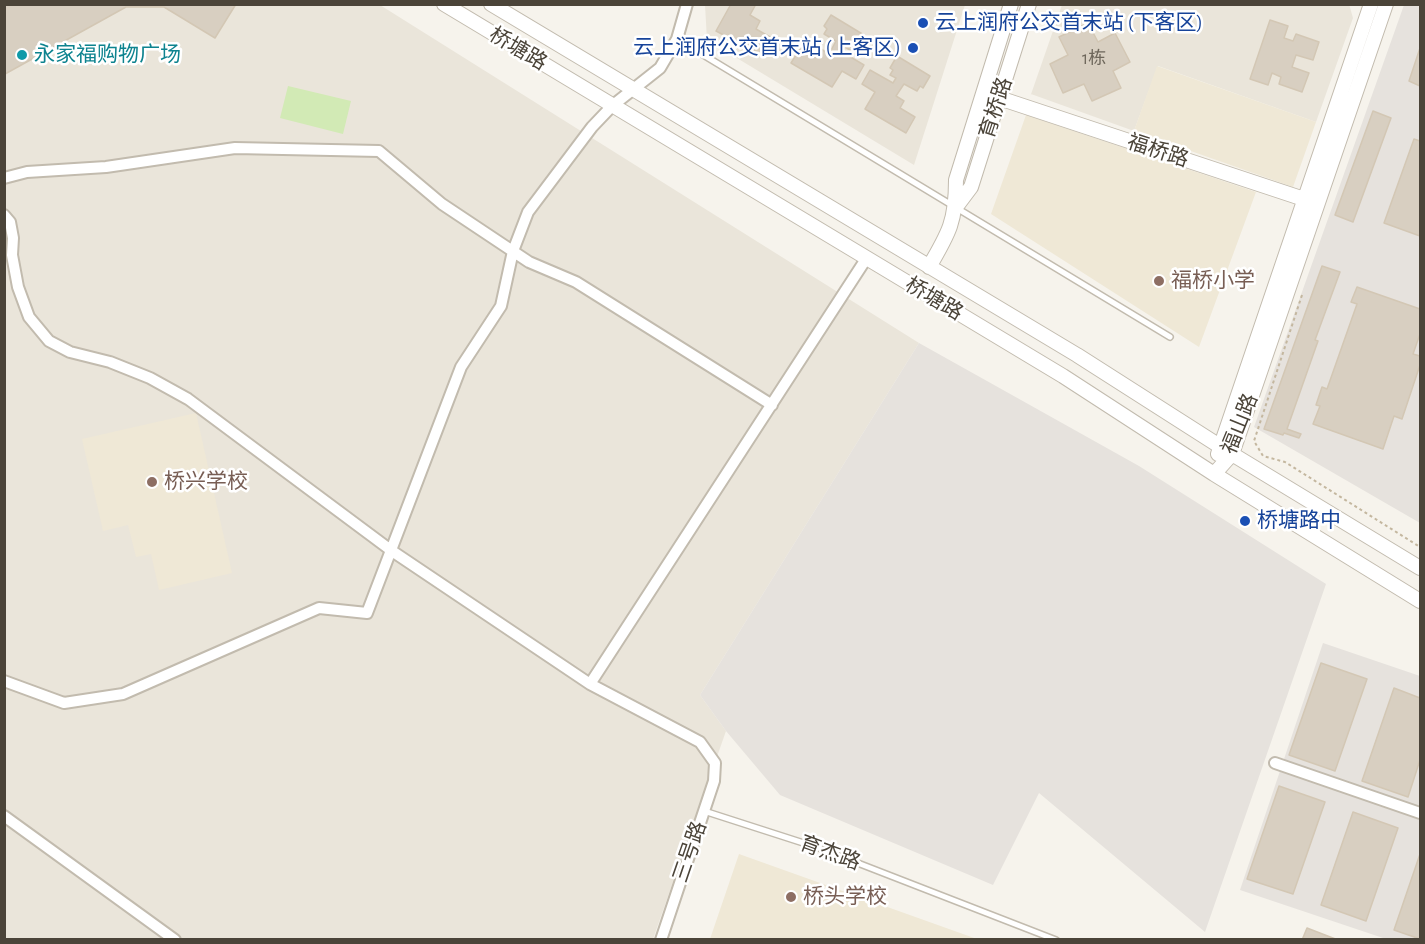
<!DOCTYPE html>
<html>
<head>
<meta charset="utf-8">
<style>
  body { margin:0 }
  #map { position:relative; width:1425px; height:944px; overflow:hidden; background:#f6f3ec; font-family:"Alegreya Sans",sans-serif }
  canvas { display:block }
  .frame { position:absolute; inset:0; border:6px solid #4b4439; pointer-events:none }
</style>
</head>
<body>
<div id="map">
<canvas width="1425" height="944"></canvas>
<div class="frame"></div>
</div>
<script>
const ctx = document.querySelector('canvas').getContext('2d');
ctx.lineJoin = 'round';
function paint(path, color) { ctx.fillStyle = color; ctx.fill(path, 'evenodd'); }
function strokePath(path, color, width, dash) { ctx.strokeStyle = color; ctx.lineWidth = width; ctx.lineCap = dash ? 'butt' : 'round'; ctx.setLineDash(dash || []); ctx.stroke(path); }
function drawText(font, color, halo, rows, align = 'center') {
  ctx.font = font + ' "Alegreya Sans","Noto Sans SC",sans-serif'; ctx.lineWidth = 5; ctx.setLineDash([]); ctx.textBaseline = 'middle'; ctx.strokeStyle = halo; ctx.fillStyle = color; for (const [text, x, y, turn = 0] of rows) {
    ctx.save(); ctx.translate(x, y); ctx.rotate((+turn || 0) * Math.PI / 180); ctx.textAlign = isNaN(turn) ? turn : align; if (halo) ctx.strokeText(text, 0, 0); ctx.fillText(text, 0, 0); ctx.restore();
  }
}
paint(new Path2D(`
  M1349,4L1353,18L1316,122L1158,66L1134,131L1031,94L1029,100L1062,5Z
  M5,5H380L919,343L700,695L726,731L653,939L5,940Z
  M705,5H965L914,165L707,40Z`), '#eae5da');
paint(new Path2D(`
  M1404,5H1420V523L1254,427Z
  M919,343L1139,466L1326,584L1205,932L1039,793L993,885L780,795L726,731L700,695Z
  M1323,643L1420,676V939H1386L1240,890Z`), '#e6e2dd');
paint(new Path2D(`
  M1157,66L1316,122L1293,187L1134,131Z
  M1026,115L1256,192L1199,347L991,214Z
  M196,413L232,573L159,590L151,554L136,557L128,525L103,531L82,439Z
  M739,854L977,939H710Z`), '#efe8d6');
paint(new Path2D(`
  M288,86L351,101L343,134L280,118Z`), '#d2eab5');
const building = new Path2D(`
  M4,4H236L215,38L164,7H126L5,74Z
  M731,4H756L750,15L760,21L756,29L770,37L760,54L716,31Z
  M831,15L864,35L857,47L853,45L850,50L845,47L842,52L864,65L856,79L842,71L832,87L791,63L801,47L817,56L821,49L829,54L836,41L824,34L827,29L824,26Z
  M1270,20L1288,26L1284,38L1293,41L1296,34L1319,42L1313,60L1296,55L1292,67L1309,73L1302,92L1279,84L1281,77L1272,73L1268,85L1250,79Z
  M1088,23L1098,42L1115,33L1130,62L1113,71L1121,88L1092,101L1084,84L1063,93L1050,64L1068,55L1059,37Z
  M1420,48V86L1409,81Z
  M897,56L930,76L923,88L920,86L917,91L904,84L896,96L904,101L900,108L915,117L906,133L865,109L875,92L862,84L870,70L893,83L896,78L890,75L893,70L890,68Z
  M1373,111L1391,118L1353,222L1335,215Z
  M1414,139L1420,141V236L1384,223Z
  M1322,266L1340,272L1315,340L1318,341L1287,429L1301,434L1299,438L1284,433L1283,435L1264,429Z
  M1357,287L1420,309V334L1413,354L1420,356V365L1402,419L1394,416L1383,449L1313,424L1320,406L1316,405L1322,387L1327,389L1357,304L1351,302Z
  M1321,663L1367,679L1335,771L1289,755Z
  M1394,688L1420,698V760L1408,797L1362,781Z
  M1279,786L1325,802L1293,894L1247,879Z
  M1353,812L1398,828L1366,921L1321,905Z
  M1420,854V939L1394,930Z
  M1307,928L1338,940H1302Z`);
paint(building, '#d8cfc1');
strokePath(building, '#d3c7b4', 1.5);
const service = new Path2D(`
  M677,39L1170,337
  M704,811L819,848L1056,940`);
const minor = new Path2D(`
  M4,178L27,172L106,167L235,148L379,151L442,204L529,262L576,282L772,405
  M4,215L10,222L13,238L12,255L18,287L29,317L49,341L70,352L110,362L150,378L188,399L392,551L590,684L700,742L715,763L714,781L661,940
  M4,681L64,703L123,694L319,608L367,613L461,367L501,306L513,251L528,212L592,127L612,106L660,68L677,39L687,4
  M590,684L866,259
  M1275,763L1420,813
  M4,816L175,940`);
const tertiary = new Path2D(`
  M444,4L1063,376L1214,474L1420,601
  M491,4L1077,355L1232,454L1420,568
  M999,98L1313,202
  M956,207L971,187L1029,4
  M929,267C949,233 956,221 956,180L1011,4
  M1218,454L1371,4
  M1214,474L1232,454L1386,4`);
strokePath(service, '#c2bbae', 8);
strokePath(minor, '#c2bbae', 14);
strokePath(tertiary, '#c2bbae', 16);
strokePath(new Path2D(`
  M1302,295L1254,441L1263,456L1285,462L1420,547`), '#c4b79f', 2, [3, 3]);
strokePath(service, '#fff', 5);
strokePath(minor, '#fff', 10);
strokePath(tertiary, '#fff', 14);
for (const [x, y, r, color] of [
  [923,23,6,"#1a4fb4"],
  [913,48,6,"#1a4fb4"],
  [22,55,6,"#0f9aa8"],
  [1159,281,6,"#8d6e63"],
  [152,482,6,"#8d6e63"],
  [1245,521,6,"#1a4fb4"],
  [791,897,6,"#8d6e63"]
]) { const dot = new Path2D(); dot.arc(x, y, r, 0, 2 * Math.PI); ctx.fillStyle = color; ctx.fill(dot); strokePath(dot, '#fff', 2); }
drawText('18px', '#6e675b', null, [
  ["1栋",1094,59]
]);
drawText('21px', '#164399', '#fff', [
  ["云上润府公交首末站 (下客区)",935,23],
  ["云上润府公交首末站 (上客区)",901,48,"right"],
  ["桥塘路中",1257,521]
], 'left');
drawText('21px', '#4b4439', '#fff', [
  ["桥塘路",518,49,31],
  ["育桥路",996,108,-72],
  ["福桥路",1158,151,18],
  ["桥塘路",934,299,31],
  ["福山路",1240,424,-68],
  ["三号路",690,852,-71],
  ["育杰路",830,853,20]
]);
drawText('21px', '#0d838f', '#fff', [
  ["永家福购物广场",34,55]
], 'left');
drawText('21px', '#785e54', '#fff', [
  ["福桥小学",1171,281],
  ["桥兴学校",164,482],
  ["桥头学校",803,897]
], 'left');
</script>
</body>
</html>
